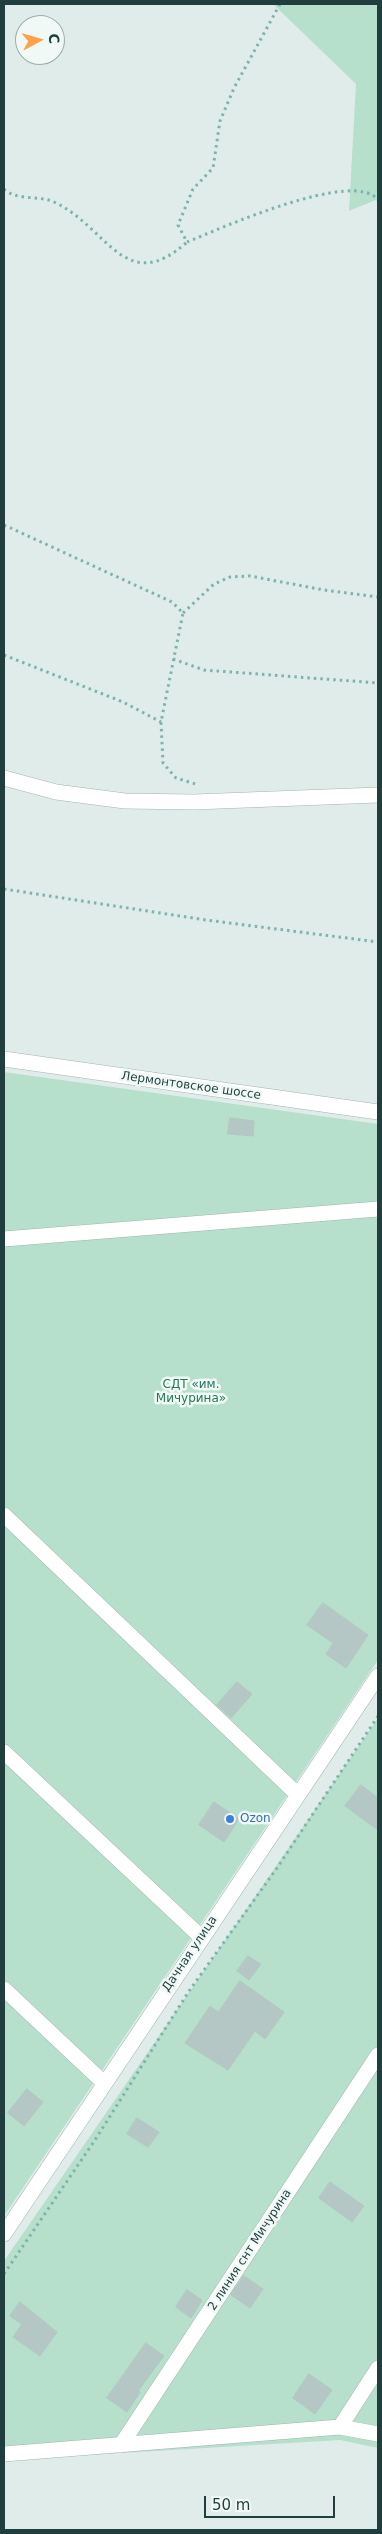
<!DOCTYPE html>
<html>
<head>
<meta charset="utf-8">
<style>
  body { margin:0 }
  #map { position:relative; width:382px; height:2534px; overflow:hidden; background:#e0ecea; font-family:"DejaVu Sans",sans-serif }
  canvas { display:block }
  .frame { position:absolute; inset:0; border:5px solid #1f3e3d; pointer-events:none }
  .north { position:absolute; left:15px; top:15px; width:50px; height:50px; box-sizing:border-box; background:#f0f9f6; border:1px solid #9caeac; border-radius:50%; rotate:84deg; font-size:14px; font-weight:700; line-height:20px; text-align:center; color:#1f3e3d }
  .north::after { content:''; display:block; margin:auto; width:18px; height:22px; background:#ffa14b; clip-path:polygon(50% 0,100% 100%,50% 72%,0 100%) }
  .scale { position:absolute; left:204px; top:2496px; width:131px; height:22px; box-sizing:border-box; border:2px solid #1f3e3d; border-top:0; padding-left:6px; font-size:15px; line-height:18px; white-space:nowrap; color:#1f3e3d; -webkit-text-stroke:4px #f0f9f6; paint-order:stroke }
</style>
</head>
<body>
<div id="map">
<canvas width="382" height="2534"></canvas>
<div class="frame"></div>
<div class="north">С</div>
<div class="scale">50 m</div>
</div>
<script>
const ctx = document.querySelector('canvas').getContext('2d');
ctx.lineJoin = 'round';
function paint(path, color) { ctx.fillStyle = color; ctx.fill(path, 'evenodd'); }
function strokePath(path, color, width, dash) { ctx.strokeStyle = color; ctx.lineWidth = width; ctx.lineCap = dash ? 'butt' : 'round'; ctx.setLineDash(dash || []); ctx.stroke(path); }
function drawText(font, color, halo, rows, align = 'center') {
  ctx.font = font + ' "DejaVu Sans",sans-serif'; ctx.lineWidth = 5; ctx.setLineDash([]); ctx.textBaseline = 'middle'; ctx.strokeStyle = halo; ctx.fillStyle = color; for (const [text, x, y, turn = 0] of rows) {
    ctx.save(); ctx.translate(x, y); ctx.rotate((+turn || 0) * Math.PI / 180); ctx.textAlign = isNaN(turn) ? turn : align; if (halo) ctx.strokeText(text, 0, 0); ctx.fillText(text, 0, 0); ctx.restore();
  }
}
paint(new Path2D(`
  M273,4H378V199L349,211L356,84Z
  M4,1072L378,1124V1660L4,2216Z
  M378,1718V2448L340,2440L4,2460V2261Z`), '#b6e0cb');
const building = new Path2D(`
  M230,1118L254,1121L253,1136L228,1134Z
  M323,1603L368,1635L346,1668L326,1654L333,1643L307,1625Z
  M237,1682L252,1694L231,1718L217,1705Z
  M361,1785L378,1798V1830L345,1806Z
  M214,1802L239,1819L224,1842L199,1825Z
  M248,1956L261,1964L249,1980L237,1971Z
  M240,1981L284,2012L265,2039L255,2031L228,2070L185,2043L210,2006L218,2012Z
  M27,2089L43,2102L24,2126L8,2113Z
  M137,2118L159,2132L148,2147L127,2134Z
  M330,2182L364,2206L352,2222L319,2198Z
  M244,2276L263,2289L250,2308L231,2295Z
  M187,2290L202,2300L191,2318L176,2307Z
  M20,2302L57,2332L40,2356L13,2337L22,2324L10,2316Z
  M146,2343L164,2356L138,2391L140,2392L127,2412L107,2398Z
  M309,2374L332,2390L315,2414L293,2398Z`);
paint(building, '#b5c7c4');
strokePath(building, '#b1c7c3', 1);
const minor = new Path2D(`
  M4,778L56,792L125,801L194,802L378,795
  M4,1059L378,1112
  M4,1239L378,1209
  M4,1515L298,1795
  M4,1752L201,1937
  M4,1989L104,2083
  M4,2234L378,1676
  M340,2427L378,2368
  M121,2445L378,2055
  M4,2454L340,2427L378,2434`);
strokePath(minor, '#a2b4b3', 16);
strokePath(new Path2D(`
  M280,4L234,88L220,121L213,168L193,189L178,225L187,242C219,229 355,168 378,200
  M4,189C16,201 39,195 54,202C107,226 125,298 187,242
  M4,525L172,602L183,613L161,722L163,763L176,778L199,785
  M183,613L214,584L230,577L250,576L324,590L378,597
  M4,655L123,702L161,722
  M173,659L204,670L378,683
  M4,889L206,920L378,942
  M4,2274L95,2140L189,1991L277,1868L378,1716`), '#7db3af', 3, [2.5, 4]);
strokePath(minor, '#fff', 15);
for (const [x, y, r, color] of [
  [230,1819,5,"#3f7fe0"]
]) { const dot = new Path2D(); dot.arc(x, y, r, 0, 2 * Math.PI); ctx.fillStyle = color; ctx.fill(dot); strokePath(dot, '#f0f9f6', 2); }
drawText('12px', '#1f3e3d', '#f0f9f6', [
  ["Лермонтовское шоссе",191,1086,8],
  ["Дачная улица",190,1954,-56],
  ["2 линия снт Мичурина",250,2250,-57]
]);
drawText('12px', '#257959', '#f0f9f6', [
  ["СДТ «им.",191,1385],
  ["Мичурина»",191,1399]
]);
drawText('12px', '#366cbe', '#f0f9f6', [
  ["Ozon",240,1819]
], 'left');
</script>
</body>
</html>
